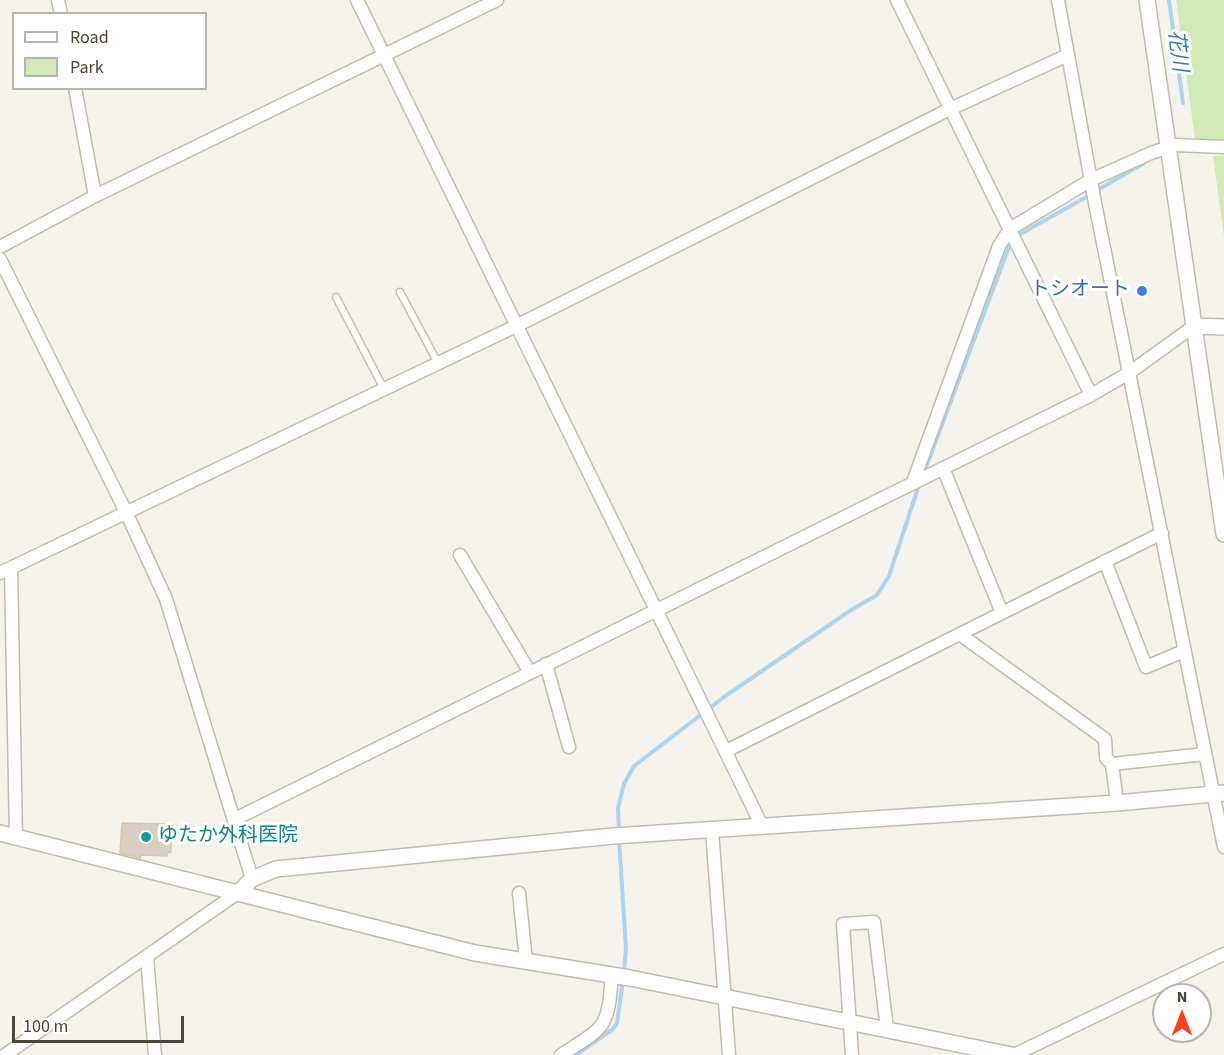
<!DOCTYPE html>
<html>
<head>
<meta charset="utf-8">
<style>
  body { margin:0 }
  #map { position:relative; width:1224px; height:1055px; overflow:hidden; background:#f6f3ec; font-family:"Source Sans 3",sans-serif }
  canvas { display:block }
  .legend { position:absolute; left:12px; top:12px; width:195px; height:78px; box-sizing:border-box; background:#fff; border:2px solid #b7b4b0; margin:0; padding:8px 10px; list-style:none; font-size:18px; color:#4b4439 }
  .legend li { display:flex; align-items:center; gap:12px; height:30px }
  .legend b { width:30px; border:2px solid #b7b4b0 }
  .north { position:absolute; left:1152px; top:983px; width:60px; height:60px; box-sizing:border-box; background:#fff; border:2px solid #b7b4b0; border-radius:50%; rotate:0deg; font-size:16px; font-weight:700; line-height:24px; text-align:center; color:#4b4439 }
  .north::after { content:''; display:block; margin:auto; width:21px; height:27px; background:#fc3f1d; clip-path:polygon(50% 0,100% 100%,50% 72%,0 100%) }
  .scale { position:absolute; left:12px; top:1016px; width:172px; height:27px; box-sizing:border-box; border:3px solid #4b4439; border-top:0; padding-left:8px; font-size:18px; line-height:21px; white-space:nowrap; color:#4b4439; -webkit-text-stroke:4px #fff; paint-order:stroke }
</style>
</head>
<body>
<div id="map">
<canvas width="1224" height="1055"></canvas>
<ul class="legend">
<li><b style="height:8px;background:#fff"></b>Road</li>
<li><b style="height:16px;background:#d2eab5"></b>Park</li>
</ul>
<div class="north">N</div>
<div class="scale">100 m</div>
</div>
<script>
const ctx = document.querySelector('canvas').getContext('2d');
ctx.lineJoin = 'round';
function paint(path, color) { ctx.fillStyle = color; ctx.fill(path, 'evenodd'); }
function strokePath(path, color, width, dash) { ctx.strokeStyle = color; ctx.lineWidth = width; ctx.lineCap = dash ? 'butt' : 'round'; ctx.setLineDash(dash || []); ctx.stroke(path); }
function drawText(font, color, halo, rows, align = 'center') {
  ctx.font = font + ' "Source Sans 3","Noto Sans JP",sans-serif'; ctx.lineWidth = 6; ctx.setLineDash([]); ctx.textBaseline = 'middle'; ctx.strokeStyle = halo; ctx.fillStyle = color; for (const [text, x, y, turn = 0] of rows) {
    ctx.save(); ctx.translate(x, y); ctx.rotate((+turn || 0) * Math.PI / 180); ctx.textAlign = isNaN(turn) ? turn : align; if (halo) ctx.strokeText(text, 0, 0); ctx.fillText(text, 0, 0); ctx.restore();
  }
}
paint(new Path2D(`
  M1176,0H1224V141L1195,139Z
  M1213,156H1224V237Z`), '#d2eab5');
strokePath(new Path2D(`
  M1169,0L1183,103
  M1096,191L1144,163
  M923,475L1009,247L1022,233L1090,195
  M619,832L618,808L624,784L634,766L724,697L851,610L877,595L889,576L919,485
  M619,839L626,949L624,972
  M576,1055L613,1029L617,1023L623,980`), '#a9d4f2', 4);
const building = new Path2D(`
  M122,823L171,824V852L167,853V856L141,855L140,858L120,853Z`);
paint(building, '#d8cfc1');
strokePath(building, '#d3c7b4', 1.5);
const service = new Path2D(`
  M400,292L438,363
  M336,297L384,389`);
const minor = new Path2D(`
  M58,0L61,14
  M357,0L762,826
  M897,0L1091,395
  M1058,0L1095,203L1224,847
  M75,88L95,196
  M0,247L95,196L497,0
  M0,259L126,512L166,599L252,879
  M943,468L1002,613
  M913,482L999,246L1010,229L1091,180L1151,153L1176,145L1224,147
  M460,555L529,671
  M1105,561L1146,667L1184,651
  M11,568L16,837
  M0,573L516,326L950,109L1068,55
  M961,635L1105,739L1106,758L1112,764L1117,803
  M546,664L569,747
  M726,751L1162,533
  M1112,764L1205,754
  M235,819L1091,395L1129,373L1194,326
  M712,830L729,1055
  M519,893L526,961
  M147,957L155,1055
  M5,1055L239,892
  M561,1055C606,1026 608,1029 612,974
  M852,1055L843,924L874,922L887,1029
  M1014,1055L1224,954`);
const tertiary = new Path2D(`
  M1147,0L1224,534
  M1194,326L1224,327
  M0,833L475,953L630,978L1012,1055
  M239,892L252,879L276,869L613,836L1117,803L1224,793`);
strokePath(service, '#c2bbae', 9);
strokePath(minor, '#c2bbae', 15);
strokePath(tertiary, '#c2bbae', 18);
strokePath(service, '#fff', 6);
strokePath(minor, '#fff', 12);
strokePath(tertiary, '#fff', 15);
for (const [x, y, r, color] of [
  [1142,291,6,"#3f7fe0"],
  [146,837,6,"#0f9aa8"]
]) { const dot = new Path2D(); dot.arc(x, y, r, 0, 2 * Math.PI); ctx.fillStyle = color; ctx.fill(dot); strokePath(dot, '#fff', 2); }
drawText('20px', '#366cbe', '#fff', [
  ["トシオート",1130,291]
], 'right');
drawText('20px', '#0d838f', '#fff', [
  ["ゆたか外科医院",158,837]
], 'left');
drawText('italic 21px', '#2e7ab2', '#fff', [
  ["花川",1176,51,83]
]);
</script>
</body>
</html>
